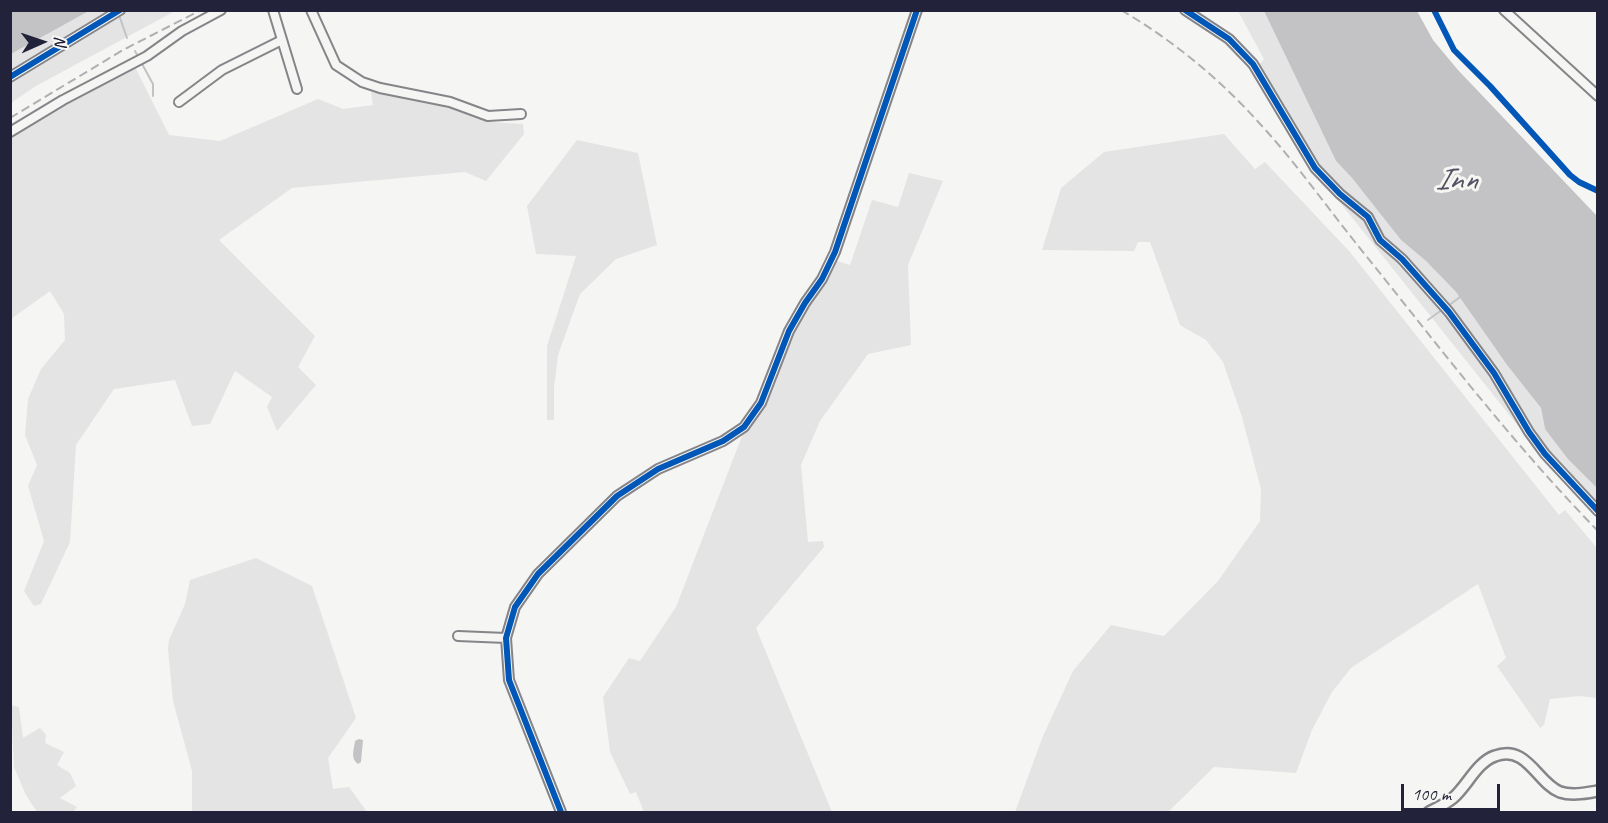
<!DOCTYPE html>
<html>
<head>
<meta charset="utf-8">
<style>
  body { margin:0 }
  #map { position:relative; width:1608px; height:823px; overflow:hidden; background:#f5f5f3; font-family:Caveat,sans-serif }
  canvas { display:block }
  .frame { position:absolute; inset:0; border:12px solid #22223b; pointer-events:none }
  .north { position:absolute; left:12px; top:12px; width:60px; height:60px; -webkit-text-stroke:4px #f6f6f2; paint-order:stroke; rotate:87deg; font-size:16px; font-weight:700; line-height:24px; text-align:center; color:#22223b }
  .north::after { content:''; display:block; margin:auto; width:21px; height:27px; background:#22223b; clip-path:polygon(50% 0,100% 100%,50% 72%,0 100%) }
  .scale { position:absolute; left:1401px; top:784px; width:99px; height:27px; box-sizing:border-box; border:3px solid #22223b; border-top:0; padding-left:8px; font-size:18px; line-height:21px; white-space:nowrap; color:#22223b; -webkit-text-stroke:4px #f6f6f2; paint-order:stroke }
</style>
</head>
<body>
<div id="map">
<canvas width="1608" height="823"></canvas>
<div class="frame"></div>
<div class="north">N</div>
<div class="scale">100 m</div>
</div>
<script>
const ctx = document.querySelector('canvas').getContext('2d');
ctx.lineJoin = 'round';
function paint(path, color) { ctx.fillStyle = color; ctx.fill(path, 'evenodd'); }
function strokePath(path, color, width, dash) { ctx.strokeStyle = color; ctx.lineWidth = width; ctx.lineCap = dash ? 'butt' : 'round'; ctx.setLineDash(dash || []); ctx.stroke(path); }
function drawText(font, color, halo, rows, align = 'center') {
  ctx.font = font + ' Caveat,sans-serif'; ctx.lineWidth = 6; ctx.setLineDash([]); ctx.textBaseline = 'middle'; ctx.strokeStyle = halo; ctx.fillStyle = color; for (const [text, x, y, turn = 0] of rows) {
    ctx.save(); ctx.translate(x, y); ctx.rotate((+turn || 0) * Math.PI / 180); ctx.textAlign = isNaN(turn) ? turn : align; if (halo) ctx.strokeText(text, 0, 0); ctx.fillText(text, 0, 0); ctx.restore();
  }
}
paint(new Path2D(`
  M89,11H175L36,86L11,103V54Z
  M1238,11H1264L1336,161L1352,178L1401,240L1426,261L1456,292L1507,365L1541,408L1545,429L1597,488V508L1543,448L1526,436L1311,166L1258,66L1264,59Z
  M135,67L169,135L220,141L318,99L343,109L373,105L371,92L449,104L489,122L523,124L524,134L486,181L465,172L292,188L219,240L315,336L298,367L316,385L277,431L267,407L272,397L235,371L210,424L192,426L175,380L114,389L76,445L70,542L41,604L34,606L24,591L44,541L28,486L37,465L25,435L28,399L41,369L65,340L64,314L50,291L11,319V137L65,102Z
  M1224,134L1255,169L1265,162L1350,252L1559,515L1565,510L1597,548V698L1579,696L1550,699L1544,725L1540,728L1497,666L1506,658L1478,584L1351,668L1332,692L1312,730L1296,773L1214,767L1168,812H1015L1043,736L1073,671L1111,625L1164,636L1218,581L1260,521L1261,489L1242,417L1223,362L1206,340L1180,325L1150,242H1138L1134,251L1042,250L1061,188L1104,152Z
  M577,140L638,153L657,245L616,259L580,294L558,355L554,388V420H547V346L576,256L536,254L527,206Z
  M909,173L943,181L908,265L911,345L868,354L820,421L801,465L808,542L823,541L824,547L756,628L832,812H644L636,792L630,794L610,752L603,697L629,658L640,661L676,607L742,436L764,404L793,333L808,306L827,281L837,261L850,265L872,200L898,207Z
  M256,558L312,586L356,718L328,758L333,789L349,787L367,812H192V771L173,701L168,649L169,640L185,604L190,580Z
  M11,705L19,707L23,738L40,728L46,735L45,743L64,752L57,765L70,773L76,786L60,798L77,807L73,812H37L26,795L14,767Z`), '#e4e4e4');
paint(new Path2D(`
  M11,10H89V11L11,54Z
  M1264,11H1417L1433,40L1458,70L1597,216V488L1568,459L1545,429L1541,408L1507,365L1456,292L1426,261L1401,240L1352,178L1336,161Z
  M359,739L363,740L361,762L358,764C350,758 354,750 355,741Z`), '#c3c3c6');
strokePath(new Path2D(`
  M119,15L127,38
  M135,51L153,84V96
  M1448,306L1460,297
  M1428,320L1443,309`), '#c3c3c6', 2);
const minor = new Path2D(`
  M273,10L297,89
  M311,10L336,65L362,82L380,88L450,102L488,116L521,114
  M1185,10L1229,39L1253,64L1315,168L1340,194L1368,217L1380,240L1402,259L1449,312L1494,373L1529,432L1545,454L1598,511
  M1504,10L1598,96
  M10,77L120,10
  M179,102L222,70L282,40
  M10,132L63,100L147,56L182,31L221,10
  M458,636L506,638
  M561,812L509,680L506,638L515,607L538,574L617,496L658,469L723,441L744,427L761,403L789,331L805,303L822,279L835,252L917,10`);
const tertiary = new Path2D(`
  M1429,812C1437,808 1446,804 1453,798C1467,786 1477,762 1495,756C1527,744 1537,783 1560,792C1572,796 1586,793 1598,791`);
strokePath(minor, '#858589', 12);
strokePath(tertiary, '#858589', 14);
strokePath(minor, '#f5f5f3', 8);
strokePath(tertiary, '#f5f5f3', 9);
strokePath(new Path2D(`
  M1121,10C1174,41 1221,80 1261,125C1295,162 1324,203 1355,242C1434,340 1510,441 1598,531
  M10,118L123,50L201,10`), '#b0b0b2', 2, [9, 4.5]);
strokePath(new Path2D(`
  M1185,10L1229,39L1253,64L1315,168L1340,194L1368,217L1380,240L1402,259L1449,312L1494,373L1529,432L1545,454L1598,511
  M1434,10L1454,50L1490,86L1570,175L1579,182L1598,191
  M10,77L120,10
  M561,812L509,680L506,638L515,607L538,574L617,496L658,469L723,441L744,427L761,403L789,331L805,303L822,279L835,252L917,10`), '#0057b8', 6);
drawText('italic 32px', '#535365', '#f6f6f2', [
  ["Inn",1456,181]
]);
</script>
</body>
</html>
